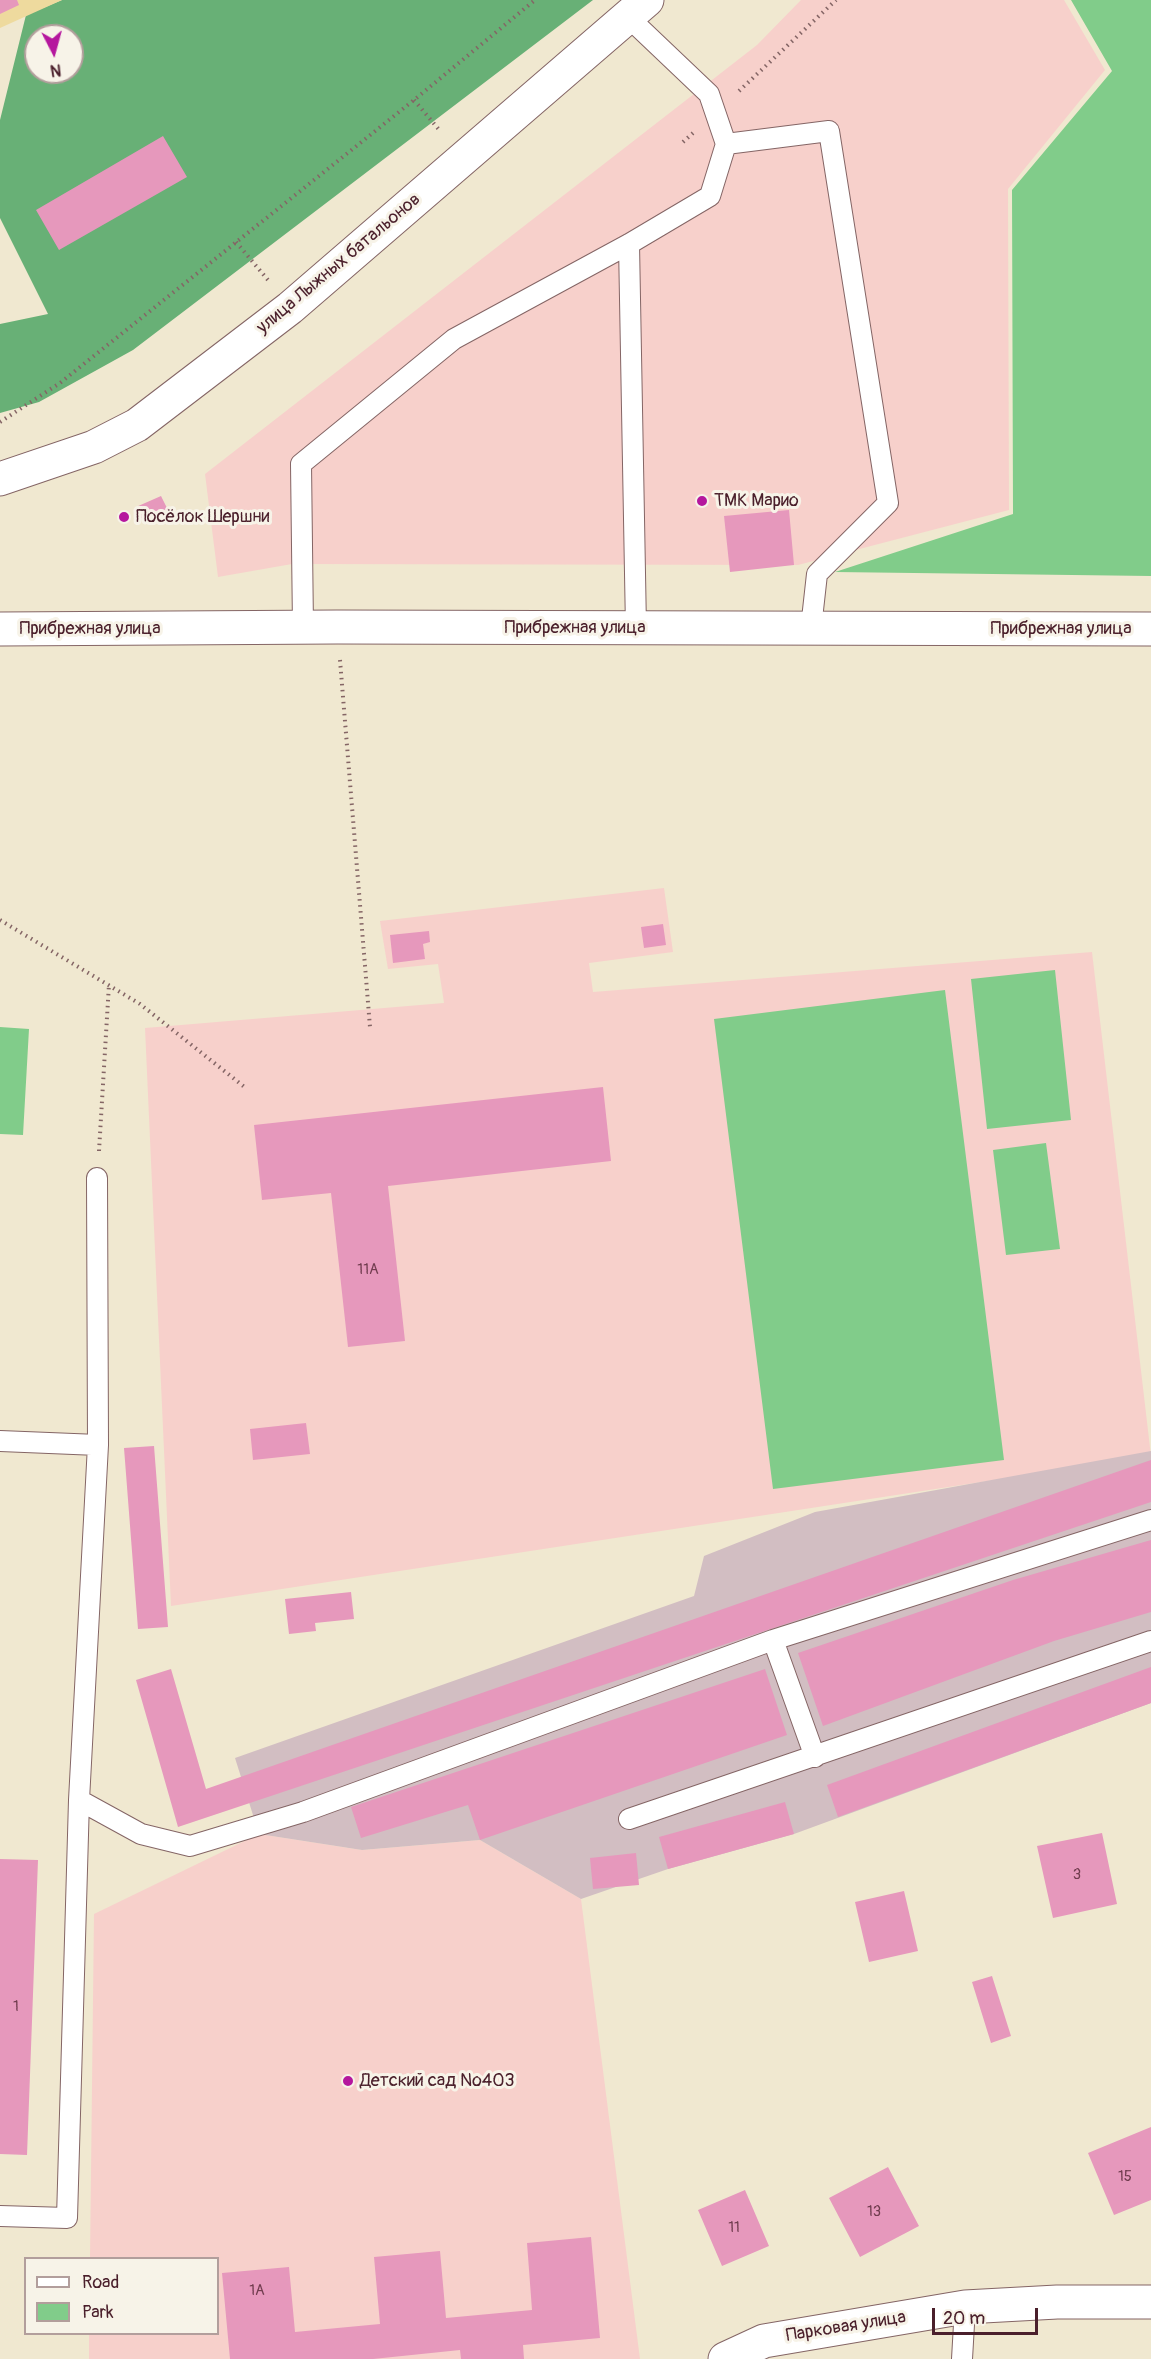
<!DOCTYPE html>
<html>
<head>
<meta charset="utf-8">
<style>
  body { margin:0 }
  #map { position:relative; width:1151px; height:2359px; overflow:hidden; background:#f0e8d0; font-family:Pangolin,sans-serif }
  canvas { display:block }
  .legend { position:absolute; left:24px; top:2257px; width:195px; height:78px; box-sizing:border-box; background:#f7f3e8; border:2px solid #b29e9c; margin:0; padding:8px 10px; list-style:none; font-size:18px; color:#4a1f2b }
  .legend li { display:flex; align-items:center; gap:12px; height:30px }
  .legend b { width:30px; border:2px solid #b29e9c }
  .north { position:absolute; left:24px; top:24px; width:60px; height:60px; box-sizing:border-box; background:#f7f3e8; border:2px solid #b29e9c; border-radius:50%; rotate:174deg; font-size:16px; font-weight:700; line-height:24px; text-align:center; color:#4a1f2b }
  .north::after { content:''; display:block; margin:auto; width:21px; height:27px; background:#b5179e; clip-path:polygon(50% 0,100% 100%,50% 72%,0 100%) }
  .scale { position:absolute; left:932px; top:2308px; width:106px; height:27px; box-sizing:border-box; border:3px solid #4a1f2b; border-top:0; padding-left:8px; font-size:18px; line-height:21px; white-space:nowrap; color:#4a1f2b; -webkit-text-stroke:4px #f7f3e8; paint-order:stroke }
</style>
</head>
<body>
<div id="map">
<canvas width="1151" height="2359"></canvas>
<ul class="legend">
<li><b style="height:8px;background:#fff"></b>Road</li>
<li><b style="height:16px;background:#81cc8a"></b>Park</li>
</ul>
<div class="north">N</div>
<div class="scale">20 m</div>
</div>
<script>
const ctx = document.querySelector('canvas').getContext('2d');
ctx.lineJoin = 'round';
function paint(path, color) { ctx.fillStyle = color; ctx.fill(path, 'evenodd'); }
function strokePath(path, color, width, dash) { ctx.strokeStyle = color; ctx.lineWidth = width; ctx.lineCap = dash ? 'butt' : 'round'; ctx.setLineDash(dash || []); ctx.stroke(path); }
function drawText(font, color, halo, rows, align = 'center') {
  ctx.font = font + ' Pangolin,sans-serif'; ctx.lineWidth = 6; ctx.setLineDash([]); ctx.textBaseline = 'middle'; ctx.strokeStyle = halo; ctx.fillStyle = color; for (const [text, x, y, turn = 0] of rows) {
    ctx.save(); ctx.translate(x, y); ctx.rotate((+turn || 0) * Math.PI / 180); ctx.textAlign = isNaN(turn) ? turn : align; if (halo) ctx.strokeText(text, 0, 0); ctx.fillText(text, 0, 0); ctx.restore();
  }
}
paint(new Path2D(`
  M801,0H1064L1105,70L1008,189L1009,510L798,565L292,564L218,577L205,474L757,45Z
  M664,888L673,952L589,963L593,992L1092,952L1151,1456L171,1606L145,1028L444,1003L438,964L388,969L380,921Z
  M259,1834L362,1850L480,1840L581,1899L640,2359H89V2334H218V2258H90L94,1914Z`), '#f7d0cb');
paint(new Path2D(`
  M1151,1451V1703L794,1834L668,1869L581,1899L480,1840L362,1850L259,1834L235,1758L694,1596L704,1556L815,1512Z`), '#d2bec2');
paint(new Path2D(`
  M1071,0H1151V576L835,572L1013,514L1012,190L1112,71Z
  M1055,970L1071,1120L987,1129L971,979Z
  M945,990L1004,1460L773,1489L714,1019Z
  M0,1027L29,1029L23,1135L0,1134Z
  M1046,1143L1060,1249L1006,1255L993,1150Z`), '#81cc8a');
paint(new Path2D(`
  M62,0H593L133,350L39,402L0,413V324L48,314L0,218V120L26,15ZM36,36H72V72H36Z`), '#68b076');
paint(new Path2D(`
  M0,0H62L0,28Z`), '#eeda9e');
paint(new Path2D(`
  M0,0H17L19,5L0,14Z
  M163,136L187,177L59,250L36,210Z
  M161,496L168,510L143,522L136,507Z
  M789,510L794,565L730,572L724,516Z
  M663,924L666,945L644,948L641,927Z
  M429,931L430,942L423,944L425,959L393,963L390,935Z
  M603,1087L611,1161L388,1186L405,1341L348,1347L331,1193L262,1200L254,1125Z
  M306,1423L310,1454L253,1460L250,1429Z
  M154,1446L168,1627L138,1629L124,1448Z
  M1151,1460V1502L178,1827L136,1680L171,1669L206,1789Z
  M1151,1540V1612L1054,1641L823,1726L798,1653L1013,1580Z
  M351,1592L354,1619L315,1623L316,1631L289,1634L285,1599Z
  M1151,1667V1703L838,1817L827,1785Z
  M765,1669L787,1735L480,1840L468,1805L361,1838L351,1807Z
  M785,1802L794,1834L668,1869L659,1837Z
  M1102,1833L1117,1904L1053,1918L1037,1846Z
  M636,1853L639,1885L593,1889L590,1858Z
  M0,1859L38,1860L27,2155L0,2154Z
  M904,1891L918,1951L869,1962L855,1902Z
  M992,1976L1011,2036L991,2043L972,1982Z
  M1151,2127V2200L1114,2215L1088,2153Z
  M888,2167L919,2226L860,2257L829,2198Z
  M745,2190L769,2246L722,2266L698,2210Z
  M591,2237L600,2338L523,2345L524,2359H461L460,2350L373,2359H230L222,2273L289,2267L295,2332L380,2324L374,2257L440,2251L446,2318L532,2310L527,2243Z`), '#e698bc');
const lane = new Path2D(`
  M726,144L829,131L888,503L817,574L811,628
  M629,244L636,628
  M303,627L301,464L454,339L629,244L710,196L726,144L709,94L627,16
  M0,1441L98,1445
  M773,1640L815,1757
  M79,1800L141,1834L190,1846L303,1812L773,1640L1151,1520
  M629,1819L1151,1641
  M0,2216L67,2218L79,1800L98,1445L97,1178
  M962,2359L965,2307`);
const street = new Path2D(`
  M725,2359L764,2341L965,2307L1057,2302H1151`);
const secondary = new Path2D(`
  M0,479L94,447L137,425L290,308L647,0
  M0,629L337,627L1151,629`);
strokePath(lane, '#846565', 22);
strokePath(street, '#846565', 35);
strokePath(secondary, '#846565', 35);
strokePath(new Path2D(`
  M739,91L836,0
  M414,100L441,132
  M683,142L693,133
  M236,242L268,280
  M0,422L60,383L414,100L535,0
  M340,660L370,1027
  M0,920L140,1004L247,1089
  M99,1151L109,984`), '#846565', 4, [1.5, 4.5]);
strokePath(lane, '#fff', 20);
strokePath(street, '#fff', 33);
strokePath(secondary, '#fff', 33);
for (const [x, y, r, color] of [
  [702,501,6,"#b5179e"],
  [124,517,6,"#b5179e"],
  [348,2081,6,"#b5179e"]
]) { const dot = new Path2D(); dot.arc(x, y, r, 0, 2 * Math.PI); ctx.fillStyle = color; ctx.fill(dot); strokePath(dot, '#f7f3e8', 2); }
drawText('15px', '#713d4f', null, [
  ["11А",368,1270],
  ["3",1077,1875],
  ["1",16,2007],
  ["15",1125,2177],
  ["13",874,2212],
  ["11",734,2228],
  ["1А",257,2291]
]);
drawText('18px', '#4a1f2b', '#f7f3e8', [
  ["улица Лыжных батальонов",339,264,-40],
  ["Прибрежная улица",575,628],
  ["Прибрежная улица",90,629],
  ["Прибрежная улица",1061,629],
  ["Парковая улица",846,2327,-9]
]);
drawText('18px', '#4a1f2b', '#f7f3e8', [
  ["ТМК Марио",714,501],
  ["Посёлок Шершни",136,517],
  ["Детский сад №403",360,2081]
], 'left');
</script>
</body>
</html>
